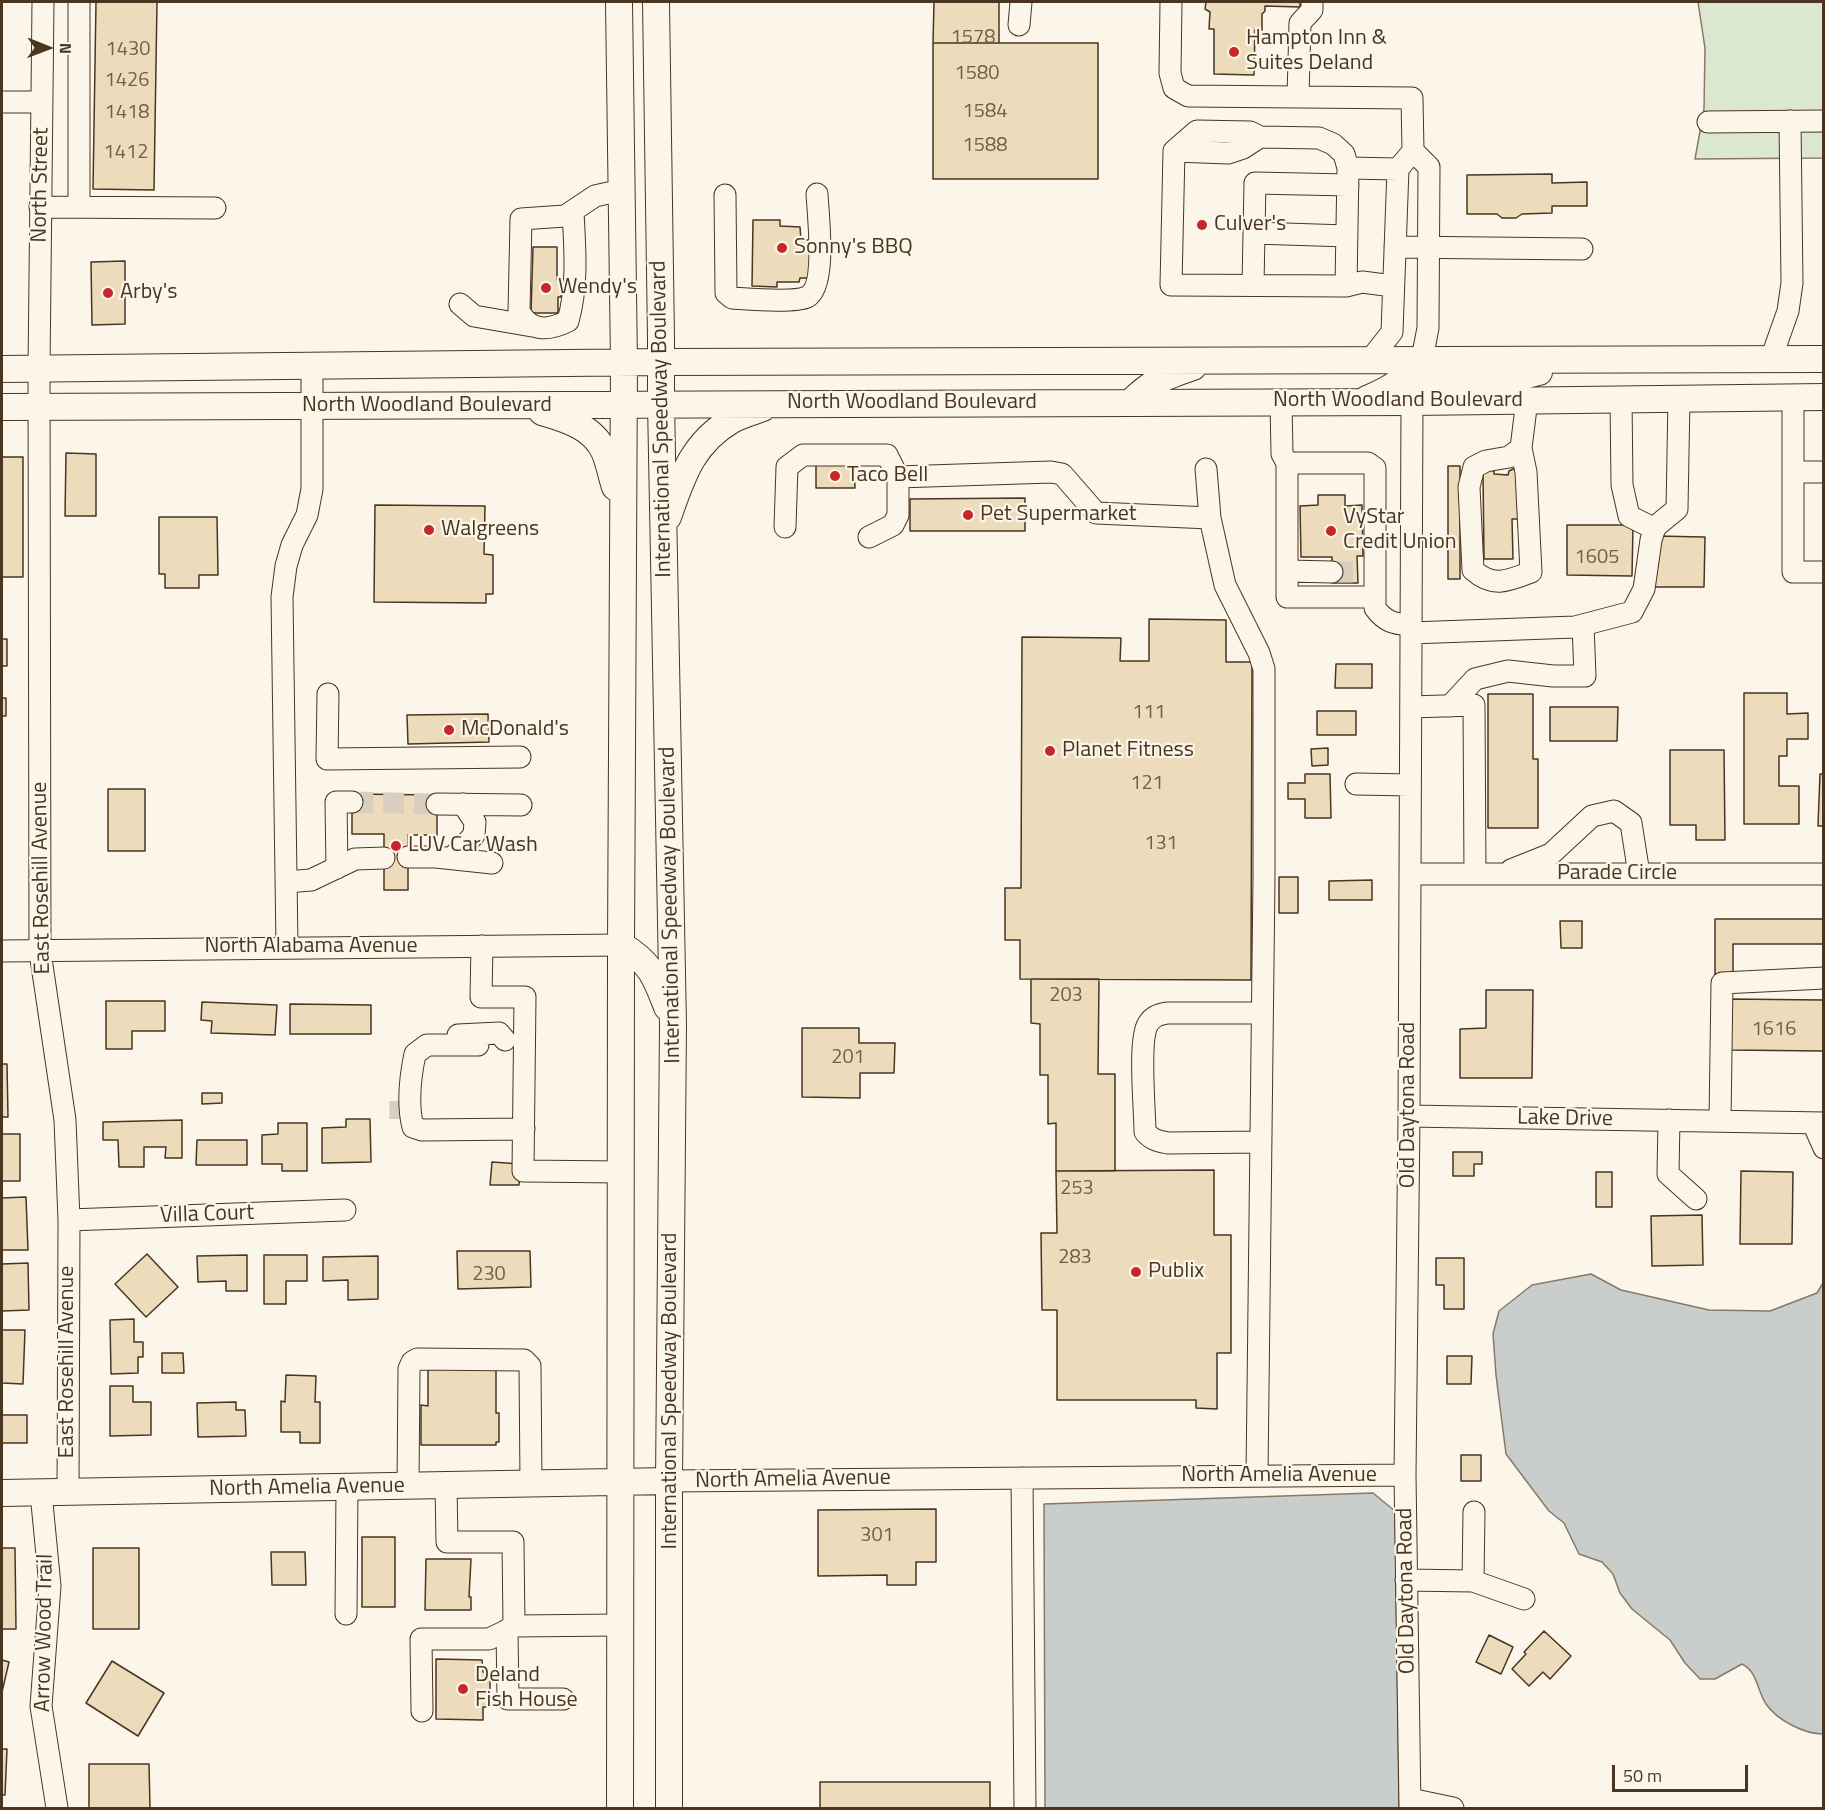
<!DOCTYPE html>
<html>
<head>
<meta charset="utf-8">
<style>
  body { margin:0 }
  #map { position:relative; width:1825px; height:1810px; overflow:hidden; background:#fbf6e9; font-family:"Titillium Web",sans-serif }
  canvas { display:block }
  .frame { position:absolute; inset:0; border:3px solid #4a3520; pointer-events:none }
  .north { position:absolute; left:18px; top:18px; width:60px; height:60px; -webkit-text-stroke:4px #fbf6e9; paint-order:stroke; rotate:91deg; font-size:16px; font-weight:700; line-height:24px; text-align:center; color:#4a3520 }
  .north::after { content:''; display:block; margin:auto; width:21px; height:27px; background:#4a3520; clip-path:polygon(50% 0,100% 100%,50% 72%,0 100%) }
  .scale { position:absolute; left:1612px; top:1765px; width:136px; height:27px; box-sizing:border-box; border:3px solid #4a3520; border-top:0; padding-left:8px; font-size:18px; line-height:21px; white-space:nowrap; color:#4a3520; -webkit-text-stroke:4px #fbf6e9; paint-order:stroke }
</style>
</head>
<body>
<div id="map">
<canvas width="1825" height="1810"></canvas>
<div class="frame"></div>
<div class="north">N</div>
<div class="scale">50 m</div>
</div>
<script>
const ctx = document.querySelector('canvas').getContext('2d');
ctx.lineJoin = 'round';
function paint(path, color) { ctx.fillStyle = color; ctx.fill(path, 'evenodd'); }
function strokePath(path, color, width, dash) { ctx.strokeStyle = color; ctx.lineWidth = width; ctx.lineCap = dash ? 'butt' : 'round'; ctx.setLineDash(dash || []); ctx.stroke(path); }
function drawText(font, color, halo, rows, align = 'center') {
  ctx.font = font + ' "Titillium Web",sans-serif'; ctx.lineWidth = 4.5; ctx.setLineDash([]); ctx.textBaseline = 'middle'; ctx.strokeStyle = halo; ctx.fillStyle = color; for (const [text, x, y, turn = 0] of rows) {
    ctx.save(); ctx.translate(x, y); ctx.rotate((+turn || 0) * Math.PI / 180); ctx.textAlign = isNaN(turn) ? turn : align; if (halo) ctx.strokeText(text, 0, 0); ctx.fillText(text, 0, 0); ctx.restore();
  }
}
const green = new Path2D(`
  M1698,2H1823V158L1695,159L1704,109L1705,48Z`);
paint(green, '#dce7d0');
strokePath(green, '#887966', 1.5);
const water = new Path2D(`
  M1591,1274L1621,1290L1709,1310L1770,1311L1817,1293L1823,1283V1734C1804,1734 1777,1720 1766,1704C1757,1691 1758,1672 1742,1664L1715,1679H1700L1685,1663L1670,1640L1632,1609L1620,1593L1613,1574L1602,1562L1579,1554L1564,1523L1549,1511L1506,1454L1496,1375L1493,1334L1499,1311L1532,1285Z
  M1373,1493L1395,1511L1399,1808H1045L1044,1504Z`);
paint(water, '#c9cecd');
strokePath(water, '#887966', 1.5);
const building = new Path2D(`
  M96,2H157L154,190L93,189Z
  M934,2H999V43H933Z
  M1206,2H1300V7L1265,6V11L1262,14V30H1255L1254,75L1214,74V29H1209L1210,12L1205,9Z
  M933,43H1098V179H933Z
  M1552,174V183L1587,182V206H1552V213L1522,214L1516,218H1502L1497,214H1467V175Z
  M753,220H780V226L800,227L801,240H811L810,278H800L799,282H777V287L752,286Z
  M533,247H557V280H562L561,297H558V313H531Z
  M125,261V324L92,325L91,262Z
  M66,453L96,454V516H65Z
  M2,457H23V577H2Z
  M816,464H854L855,488H816Z
  M1448,466H1460V579H1448Z
  M1487,469L1494,471V474L1508,475L1509,471L1513,469L1519,471L1520,519H1512L1513,559H1484L1483,472Z
  M1318,495H1345V506L1362,505L1363,556H1357L1358,583H1332V557H1301L1300,506L1318,505Z
  M1025,498V531H910V499Z
  M375,505L485,506L484,554L493,555V594H486V603L374,602Z
  M159,517H217L218,575H199V588H165V574H159Z
  M1567,525H1633L1632,576L1567,575Z
  M1655,536L1705,537L1704,587H1655Z
  M1149,619L1226,620V662H1252L1251,980L1020,979V940H1005V888H1021L1022,637L1121,638L1120,661H1149Z
  M2,639H7V666H2Z
  M1336,664H1372V688H1335Z
  M1744,693H1787V714L1808,713V739H1787V756H1779V786H1799V824H1744Z
  M1488,694H1533V759H1538V828H1488Z
  M2,698H6V716H2Z
  M1550,707H1618L1617,741H1550Z
  M1317,711H1356V735H1317Z
  M488,714L489,742L408,744L407,715Z
  M1328,748V765L1312,766L1311,749Z
  M1670,750H1724L1725,840H1696V825H1670Z
  M1305,774H1330L1331,818H1305V799H1288V783H1305Z
  M1820,774H1824V826H1818Z
  M108,789H145V851H108Z
  M352,794L437,795V835H408V890H384V834H352Z
  M1279,877H1298V913H1279Z
  M1372,880V900H1329V881Z
  M1715,919H1824V944H1733V975L1715,974Z
  M1560,921H1582V948H1561Z
  M1031,979H1099L1098,1074H1115V1171H1056V1123L1048,1124V1075H1040V1024L1031,1023Z
  M1486,990H1533L1532,1078H1460V1029L1486,1028Z
  M1728,999L1824,1000V1051L1728,1050Z
  M106,1001H165V1031H132V1049H106Z
  M202,1002L277,1005L275,1035L211,1033L212,1021L201,1020Z
  M290,1004L371,1005V1034H290Z
  M802,1028H859V1043H895L894,1073H860V1098L802,1097Z
  M2,1064H7L8,1117H2Z
  M202,1093H222V1103L202,1104Z
  M346,1119H370L371,1162L322,1163V1128L346,1127Z
  M182,1120V1158H165L166,1147H144V1167H119L118,1140H103V1122Z
  M278,1123H307V1171H282V1164H262V1135L278,1134Z
  M2,1134H20V1181H2Z
  M197,1140H247V1165H196Z
  M1453,1152H1482V1164H1474V1176H1453Z
  M492,1162L521,1164L519,1185H490Z
  M1214,1170V1235H1231V1353H1217V1409L1196,1408V1400H1057V1310H1042L1041,1233H1057L1056,1171Z
  M1741,1171L1793,1172L1792,1244H1740Z
  M1596,1172H1612V1207H1596Z
  M26,1197L28,1250H2V1198Z
  M1702,1215L1703,1265L1652,1266L1651,1216Z
  M457,1251H530L531,1287L458,1289Z
  M147,1254L178,1287L146,1317L115,1284Z
  M247,1255V1291H226V1281L198,1282L197,1256Z
  M264,1255H307V1281H286V1304H264Z
  M378,1256V1299L348,1300V1280L323,1281V1257Z
  M1436,1258H1464V1309H1444V1285H1436Z
  M28,1263L29,1310L2,1311V1264Z
  M134,1319V1342H143V1357H138V1373L111,1374L110,1320Z
  M2,1330H25L23,1384L2,1383Z
  M162,1353H183L184,1373H162Z
  M1447,1356H1472L1471,1384H1447Z
  M428,1368L496,1369V1413H499V1442H496V1445H421V1405L428,1406Z
  M286,1375L316,1376L315,1402H320V1443H300V1432H281V1401L285,1402Z
  M110,1386H133V1402H151V1435L110,1436Z
  M236,1402V1410H245L246,1436L198,1437L197,1403Z
  M2,1415H27V1443H2Z
  M1461,1455H1481V1481H1461Z
  M936,1509V1562H916V1585H887V1575L818,1576V1510Z
  M362,1537H395V1607H362Z
  M2,1548H15L16,1629H2Z
  M93,1548H139V1629H93Z
  M271,1552H305L306,1585H272Z
  M426,1559H471L469,1597H471V1610H425Z
  M1544,1631L1571,1656L1550,1679L1543,1672L1529,1686L1512,1669L1526,1654L1524,1652Z
  M1489,1635L1513,1647L1501,1674L1476,1662Z
  M436,1659L482,1660L483,1672H490V1707H483V1720L436,1719Z
  M2,1660L9,1662L2,1692Z
  M112,1661L164,1693L138,1736L86,1703Z
  M2,1749H7L5,1795H2Z
  M89,1764H149L150,1808H89Z
  M820,1782H990V1808H820Z`);
paint(building, '#ecdcbc');
strokePath(building, '#4a3520', 1.5);
strokePath(new Path2D(`
  M1332,572H1358
  M352,802L437,804
  M400,1119V1101`), '#d8cfc1', 21, [21, 10]);
const minor = new Path2D(`
  M43,2L39,369L40,952L65,1120L69,1220L68,1492
  M1171,2L1170,73L1174,88L1188,96L1412,98L1413,151
  M1019,25L1021,2
  M1298,97L1300,23L1312,10V2
  M2,102H42
  M1708,122L1824,121
  M1174,151L1197,131L1250,132L1260,137
  M1348,168L1398,169
  M725,195L726,293L732,298C749,299 794,303 807,297C827,287 818,214 817,194
  M40,207L215,208
  M79,207V2
  M573,212C575,248 578,286 568,321C548,331 530,332 519,311L521,219L565,216L595,196L608,193
  M1254,233L1347,236
  M1395,247L1582,249
  M1253,285L1255,183L1348,185
  M1346,286L1348,168L1344,154L1333,144L1319,138L1260,137L1243,148L1228,153L1174,151L1171,285L1346,286L1362,282L1393,286
  M460,304L474,316L532,326
  M1771,359L1788,311L1792,283L1790,121
  M1370,360L1392,332L1398,169L1413,151L1429,167L1428,328L1422,359
  M1793,397V572H1824
  M1621,399L1622,485L1629,516L1655,529
  M1281,402L1282,454L1287,463H1368L1375,468V608C1385,622 1394,624 1411,625
  M1521,448L1509,457L1486,461L1474,467L1469,487L1473,570C1493,588 1508,581 1531,572L1526,472L1521,448L1527,400
  M1287,463V597H1374
  M1206,469L1210,518
  M1793,472H1824
  M898,477L1051,472L1062,474L1096,513L1210,518L1225,585L1259,653L1264,669V877L1257,1476
  M785,527L787,467L803,455H887L898,477V515L893,525L869,537
  M1287,571L1332,572
  M1411,633L1575,627L1632,612L1644,589L1651,540L1655,527L1677,509L1679,398
  M328,694L327,759L520,757
  M1450,706L1475,679L1508,671L1553,676H1585L1583,625
  M1411,707L1474,705L1475,874
  M1356,784L1410,785
  M437,804L521,805
  M408,857H436L492,863
  M452,858L474,835L475,822L463,804
  M337,868L336,802H352
  M1511,870L1551,854L1592,816L1614,811L1631,823L1639,874
  M1410,874H1824
  M286,882L311,880L355,859L384,858
  M482,946L481,997H525L523,1171L621,1172
  M287,947L282,597L286,566L292,545L307,515L312,489V366
  M2,951L621,945
  M458,1035L499,1033L505,1040
  M478,1045H427L415,1054C410,1078 407,1104 413,1127L422,1130L524,1129
  M1409,1116L1824,1123
  M1669,1120L1668,1174L1696,1199
  M1720,1121L1722,983L1824,978
  M1813,1123L1824,1148
  M1260,1142L1168,1143C1158,1141 1152,1140 1145,1132C1145,1110 1138,1040 1148,1024C1153,1016 1158,1015 1167,1013H1262
  M69,1220L345,1210
  M1022,1478L1025,1808
  M669,1481L1405,1475
  M446,1485L447,1542H513L514,1626L620,1625
  M408,1486L409,1369L412,1362L417,1359L524,1360L530,1366L531,1484
  M41,1493L50,1586L41,1706L57,1808
  M1406,1580L1473,1581L1524,1599
  M1473,1581L1474,1512
  M346,1614L347,1487
  M507,1630L508,1699H563
  M422,1711L421,1639H489L516,1626
  M1410,1799L1453,1808
  M1410,1808L1405,1475L1409,1116L1412,402`);
const major = new Path2D(`
  M619,2L624,363L621,945L620,1808
  M656,2L661,338V403L673,1025L669,1481V1808
  M2,369L662,362L1824,359
  M1367,399C1393,388 1403,381 1422,359
  M1412,402L1428,385L1443,378L1519,377L1539,372
  M1130,403C1152,381 1164,377 1193,367
  M2,407L1412,402L1824,397
  M542,412C565,419 592,426 604,451C609,462 611,475 615,487
  M668,517C682,477 692,443 732,420C741,415 753,412 763,408
  M621,945C651,963 655,976 667,1007
  M2,1493L669,1481`);
strokePath(minor, '#4a3520', 23);
strokePath(major, '#4a3520', 28);
strokePath(minor, '#fbf6e9', 21);
strokePath(major, '#fbf6e9', 26);
for (const [x, y, r, color] of [
  [1234,52,6,"#c62828"],
  [1202,225,6,"#c62828"],
  [782,248,6,"#c62828"],
  [546,288,6,"#c62828"],
  [108,293,6,"#c62828"],
  [835,476,6,"#c62828"],
  [968,515,6,"#c62828"],
  [429,530,6,"#c62828"],
  [1331,531,6,"#c62828"],
  [449,730,6,"#c62828"],
  [1050,751,6,"#c62828"],
  [396,846,6,"#c62828"],
  [1136,1272,6,"#c62828"],
  [463,1689,6,"#c62828"]
]) { const dot = new Path2D(); dot.arc(x, y, r, 0, 2 * Math.PI); ctx.fillStyle = color; ctx.fill(dot); strokePath(dot, '#fbf6e9', 2); }
drawText('20px', '#725f47', null, [
  ["1578",973,38],
  ["1430",128,50],
  ["1580",977,74],
  ["1426",127,81],
  ["1584",985,112],
  ["1418",127,113],
  ["1588",985,146],
  ["1412",126,153],
  ["1605",1597,558],
  ["111",1149,713],
  ["121",1147,784],
  ["131",1161,844],
  ["203",1066,996],
  ["1616",1774,1030],
  ["201",848,1058],
  ["253",1077,1189],
  ["283",1075,1258],
  ["230",489,1275],
  ["301",877,1536]
]);
drawText('22px', '#4a3520', '#fbf6e9', [
  ["Hampton Inn &",1246,39],
  ["Suites Deland",1246,64],
  ["Culver's",1214,225],
  ["Sonny's BBQ",794,248],
  ["Wendy's",558,288],
  ["Arby's",120,293],
  ["Taco Bell",847,476],
  ["Pet Supermarket",980,515],
  ["VyStar",1343,518],
  ["Credit Union",1343,543],
  ["Walgreens",441,530],
  ["McDonald's",461,730],
  ["Planet Fitness",1062,751],
  ["LUV Car Wash",408,846],
  ["Publix",1148,1272],
  ["Deland",475,1676],
  ["Fish House",475,1701]
], 'left');
drawText('22px', '#4a3520', '#fbf6e9', [
  ["North Street",41,185,-89],
  ["North Woodland Boulevard",1398,401],
  ["North Woodland Boulevard",912,403],
  ["North Woodland Boulevard",427,406],
  ["International Speedway Boulevard",662,419,-91],
  ["Parade Circle",1617,874],
  ["East Rosehill Avenue",42,878,-91],
  ["International Speedway Boulevard",671,905,-91],
  ["North Alabama Avenue",311,947],
  ["Old Daytona Road",1409,1105,-90],
  ["Lake Drive",1565,1119,1],
  ["Villa Court",207,1215,-2],
  ["East Rosehill Avenue",68,1362,-90],
  ["International Speedway Boulevard",671,1391,-90],
  ["North Amelia Avenue",1279,1476],
  ["North Amelia Avenue",793,1480,-1],
  ["North Amelia Avenue",307,1488,-1],
  ["Old Daytona Road",1407,1591,-91],
  ["Arrow Wood Trail",45,1633,-89]
]);
</script>
</body>
</html>
